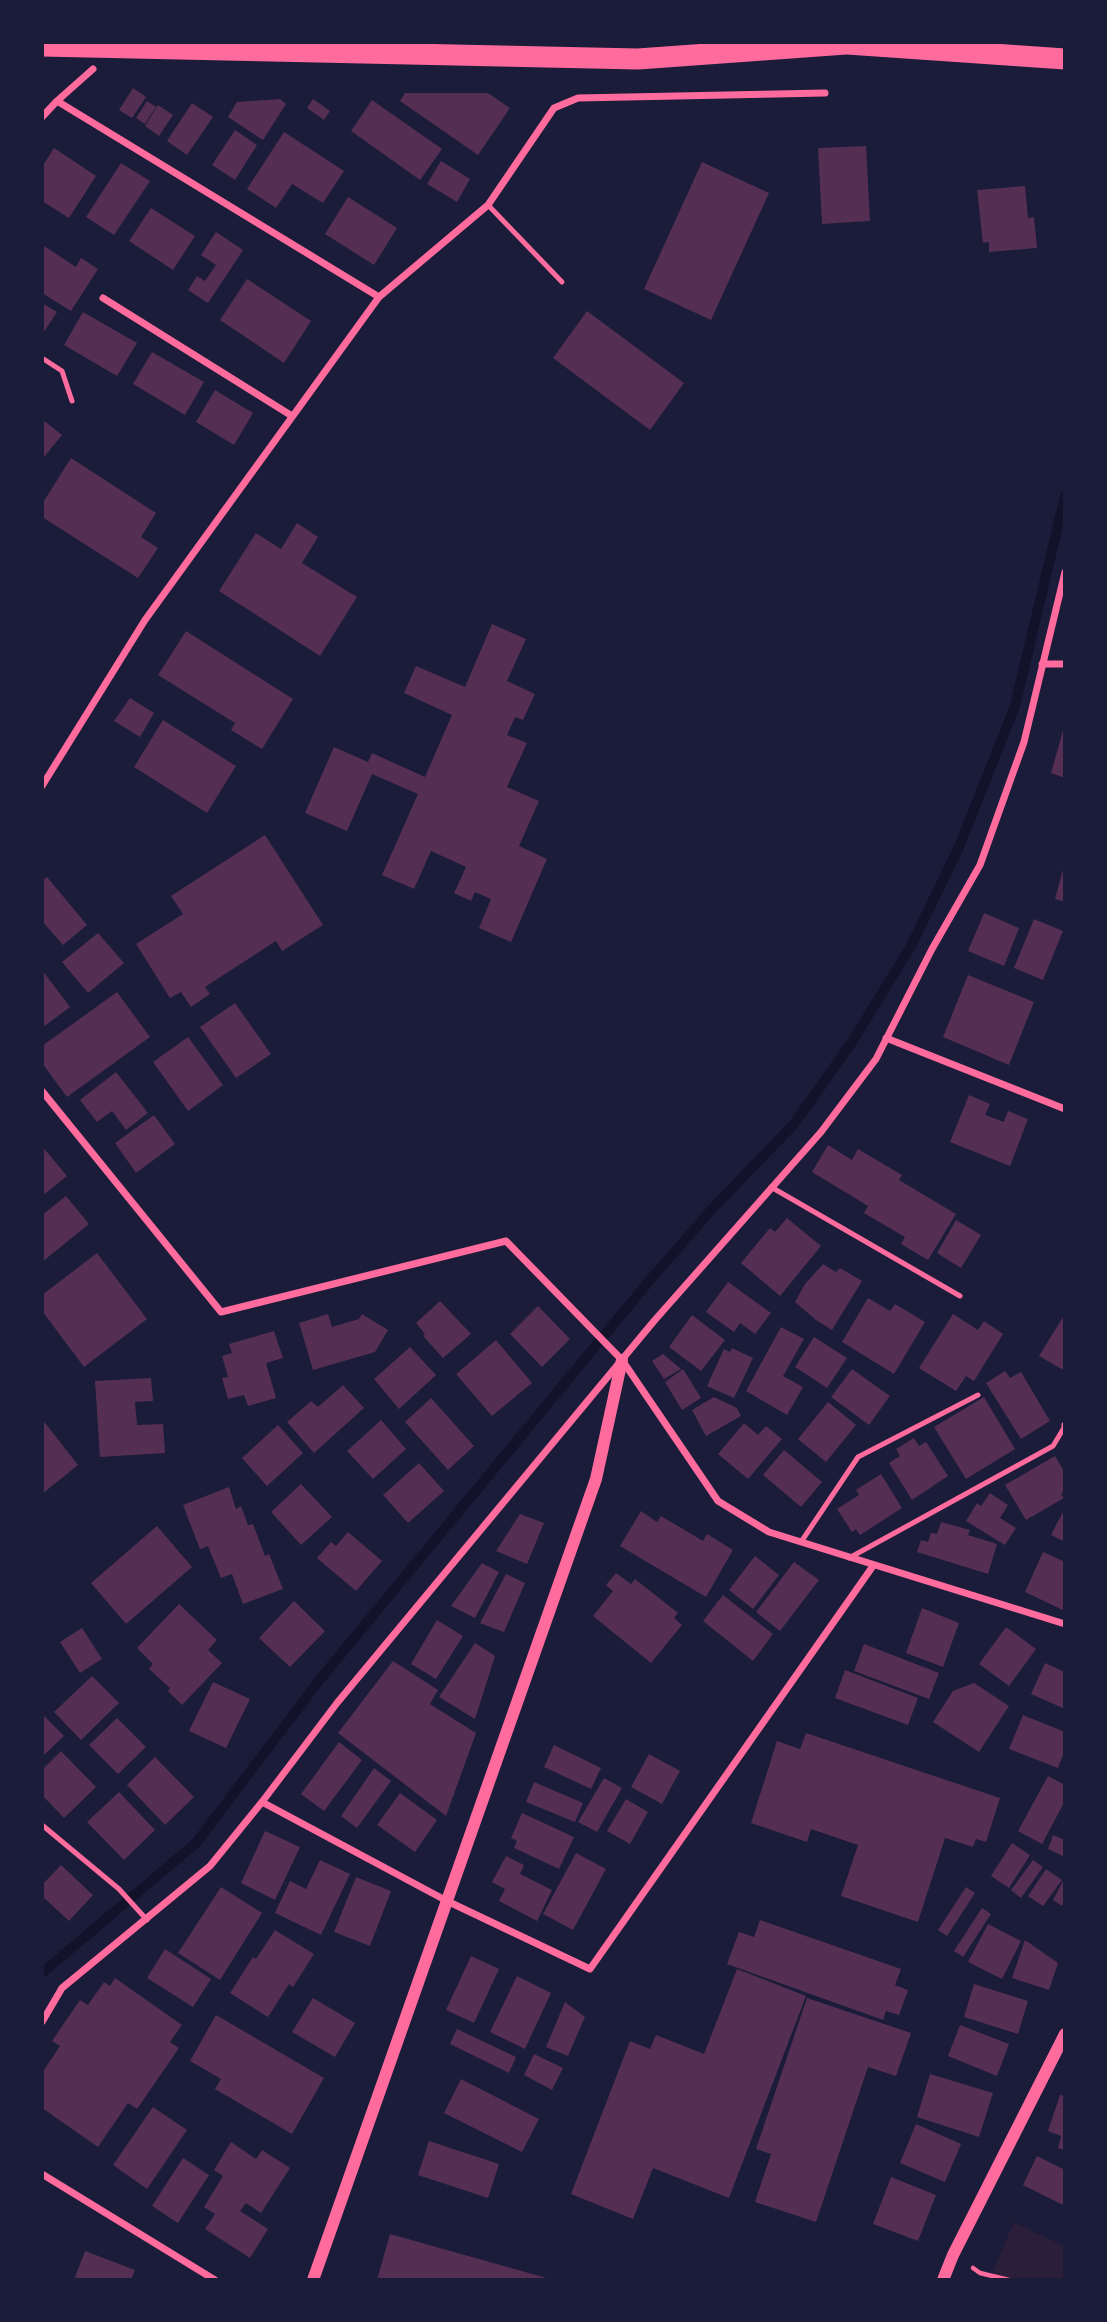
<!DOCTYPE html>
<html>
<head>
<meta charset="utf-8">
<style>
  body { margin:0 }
  #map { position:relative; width:1107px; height:2322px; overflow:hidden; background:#1b1b3a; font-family:Poppins,sans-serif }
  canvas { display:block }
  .frame { position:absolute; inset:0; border:44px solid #1b1b3a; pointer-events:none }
</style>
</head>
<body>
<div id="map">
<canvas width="1107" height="2322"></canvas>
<div class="frame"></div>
</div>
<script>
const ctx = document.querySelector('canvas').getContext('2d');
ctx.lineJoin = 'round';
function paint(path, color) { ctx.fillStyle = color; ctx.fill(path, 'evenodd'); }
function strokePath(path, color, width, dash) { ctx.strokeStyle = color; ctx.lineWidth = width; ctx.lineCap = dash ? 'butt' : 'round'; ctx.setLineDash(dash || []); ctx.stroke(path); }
paint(new Path2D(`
  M1014,2222L1065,2247V2280H989Z`), '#2a1e3b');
strokePath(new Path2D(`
  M42,1973L196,1843L321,1678L650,1280L713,1208L794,1124L852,1042L911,946L959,847L1015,706L1065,496`), '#12122b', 10);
paint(new Path2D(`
  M133,88L146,97L132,118L119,110Z
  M405,93H488L510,108L478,155L400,101Z
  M280,99L286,104L263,140L228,117L237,102Z
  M313,99L330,111L324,120L307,108Z
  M372,100L442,149L420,180L351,131Z
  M147,101L156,107L145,124L136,118Z
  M192,103L213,117L187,155L167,141Z
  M158,105L173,115L159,136L145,126Z
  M235,130L257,145L235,180L212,165Z
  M284,132L344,171L323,203L292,184L276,208L247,189Z
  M866,146L870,221L822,224L818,148Z
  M54,148L96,176L69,218L42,201V167Z
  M441,161L470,179L457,202L427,184Z
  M702,162L769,193L711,320L644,289Z
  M121,163L150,181L114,235L86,217Z
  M1025,186L1028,218L1034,217L1037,248L989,252V242L983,243L977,190Z
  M348,197L397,228L374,265L325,234Z
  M151,208L195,236L173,270L129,241Z
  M216,232L243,250L208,303L188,290L197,276L205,281L216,265L201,255Z
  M44,246L76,267L81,258L98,269L71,311L42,293V250Z
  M247,279L311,321L284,363L220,320Z
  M42,303L57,312L42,335Z
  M587,311L684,383L650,430L553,358Z
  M83,312L137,343L117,376L64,345Z
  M152,352L204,382L185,415L133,384Z
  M215,390L253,413L234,445L196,422Z
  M42,419L62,435L44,457L42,455Z
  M71,458L156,513L141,537L158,548L138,578L42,517V504Z
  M297,523L318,537L302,563L357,597L320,656L219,591L256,533L281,549Z
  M492,624L526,639L507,681L535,694L523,720L515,717L507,735L527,743L507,787L539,801L519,846L547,859L511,942L479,928L491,899L475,892L471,901L454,893L466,867L431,851L414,889L382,875L418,794L372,774L347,831L305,813L334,747L368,762L372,753L425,777L452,715L404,693L416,666L465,687Z
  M186,631L293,699L262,749L231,730L235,723L158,675Z
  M130,698L154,713L140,737L114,721Z
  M163,720L236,766L207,813L134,767Z
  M1064,727H1065V778L1051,773Z
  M265,835L323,925L282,951L276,941L205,987L210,994L191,1007L181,992L170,998L136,944L183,914L171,896Z
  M1064,866H1065V902L1055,899Z
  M47,877L87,925L63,945L42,921V881Z
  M984,913L1019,928L1004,966L968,951Z
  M1034,919L1063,931L1043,980L1014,968Z
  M98,933L124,963L88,993L62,962Z
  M42,970L70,1007L42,1028Z
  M968,975L1034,1002L1009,1065L943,1037Z
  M117,992L150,1037L67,1097L42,1063V1046Z
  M235,1003L271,1054L236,1078L200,1027Z
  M188,1037L223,1085L188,1111L153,1062Z
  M116,1072L148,1113L126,1130L112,1111L97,1122L80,1100Z
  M969,1095L990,1104L985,1115L1004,1122L1008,1111L1028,1119L1010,1166L950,1142Z
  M154,1115L175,1144L136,1173L115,1143Z
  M828,1145L852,1160L858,1149L902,1175L899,1180L956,1214L928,1260L901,1244L905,1237L864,1213L868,1206L812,1172Z
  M42,1146L67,1176L42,1196Z
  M66,1196L89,1224L42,1262V1215Z
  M787,1218L821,1246L780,1296L741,1263L770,1228L775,1232Z
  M956,1220L981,1235L961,1268L937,1253Z
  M97,1253L147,1319L84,1367L42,1311V1295Z
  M823,1264L836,1272L840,1268L862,1281L832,1330L816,1320L795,1302L805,1284Z
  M728,1282L771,1313L755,1334L740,1323L734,1332L706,1312Z
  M868,1298L890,1311L895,1304L925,1322L894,1374L842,1342Z
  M440,1301L471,1334L443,1358L423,1336L425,1334L416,1323Z
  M538,1306L570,1339L542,1367L510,1334Z
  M328,1314L332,1327L359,1319L362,1314L388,1330L375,1352L313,1370L299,1323Z
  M953,1314L978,1330L984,1321L1003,1334L974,1381L966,1376L956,1391L919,1368Z
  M692,1315L725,1340L701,1371L669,1347Z
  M1063,1317L1065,1319V1371L1039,1356Z
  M781,1327L804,1339L783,1376L803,1387L787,1415L746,1391Z
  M274,1331L283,1358L266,1363L276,1398L248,1406L244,1395L228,1399L222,1378L228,1377L222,1356L232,1353L229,1344Z
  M814,1337L847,1358L827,1388L795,1367Z
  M496,1340L532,1383L492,1416L456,1374Z
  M410,1347L436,1375L399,1409L374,1379Z
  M732,1348L753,1358L734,1398L707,1386L724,1349L730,1352Z
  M663,1354L681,1369L664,1379L652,1361Z
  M683,1369L701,1398L682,1410L665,1382Z
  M852,1369L890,1396L869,1425L831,1397Z
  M1005,1371L1010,1378L1021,1372L1050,1421L1021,1439L986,1383Z
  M151,1378L153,1401L135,1402L137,1425L163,1424L165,1453L100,1457L95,1381Z
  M343,1385L364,1408L314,1453L287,1422L311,1401L318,1407Z
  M714,1397L737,1408L741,1416L706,1436L692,1410Z
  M984,1397L1015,1449L966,1479L934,1427Z
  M431,1398L474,1446L448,1470L405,1422Z
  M828,1402L856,1425L826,1462L798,1439Z
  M42,1419L78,1465L42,1494Z
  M381,1420L406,1449L373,1479L347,1451Z
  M744,1423L758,1435L766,1426L782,1439L748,1479L718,1454Z
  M278,1425L303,1453L267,1486L242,1458Z
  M914,1438L919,1446L926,1442L948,1476L912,1500L889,1463L900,1456L896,1449Z
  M784,1450L822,1482L801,1507L763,1475Z
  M1055,1456L1065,1473V1491L1061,1494L1064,1498L1026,1520L1005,1485Z
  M419,1463L444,1491L408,1523L383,1495Z
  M881,1474L902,1508L860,1535L856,1529L852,1532L837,1509L859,1495L856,1490Z
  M301,1484L332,1517L301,1545L271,1512Z
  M229,1487L236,1509L241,1506L248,1525L253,1524L265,1556L269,1554L283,1589L243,1604L232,1574L221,1578L208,1546L200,1549L183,1505Z
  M990,1493L1008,1505L1000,1518L1016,1528L1005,1545L966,1521L977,1503L981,1506Z
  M1065,1508V1542L1051,1535Z
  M641,1511L657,1522L661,1516L703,1541L707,1534L733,1550L706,1597L620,1546Z
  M520,1514L544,1523L527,1564L496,1551Z
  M941,1522L970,1530L968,1535L997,1544L988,1574L917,1552L921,1540L928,1542L931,1533L937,1534Z
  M157,1526L192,1567L126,1624L91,1583Z
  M348,1532L382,1561L356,1591L317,1558L331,1542L336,1546Z
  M1043,1552L1065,1562V1611L1025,1592Z
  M755,1556L779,1575L753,1609L729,1590Z
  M794,1562L819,1580L780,1631L756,1612Z
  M482,1563L499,1572L475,1618L451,1606Z
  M616,1573L631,1584L635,1579L678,1613L674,1618L682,1625L651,1663L593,1616L613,1591L606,1585Z
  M506,1574L525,1583L504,1632L480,1623Z
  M723,1595L773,1634L753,1661L703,1621Z
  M294,1601L325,1631L290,1667L259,1638Z
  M179,1604L217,1640L208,1650L222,1663L182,1705L168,1691L170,1688L149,1669L153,1664L137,1648Z
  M922,1608L959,1623L943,1667L906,1653Z
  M437,1620L463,1636L436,1679L411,1664Z
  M1006,1627L1036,1649L1009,1686L979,1664Z
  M82,1628L102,1659L80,1673L60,1642Z
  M475,1643L495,1656L475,1719L439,1697Z
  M864,1644L939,1673L929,1699L854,1671Z
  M393,1661L438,1690L430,1704L476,1733L446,1816L338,1733Z
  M1045,1663L1065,1672V1709L1031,1694Z
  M845,1670L918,1698L908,1725L835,1698Z
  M92,1676L119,1703L81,1740L54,1712Z
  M213,1682L250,1699L226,1748L189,1731Z
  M974,1683L1009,1706L979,1752L933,1722L953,1691Z
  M42,1714L64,1736L42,1757Z
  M1023,1715L1065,1732V1750L1058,1768L1009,1749Z
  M117,1718L146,1747L118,1774L89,1745Z
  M806,1733L1000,1798L986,1842L976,1839L973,1847L945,1838L918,1922L841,1896L858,1845L811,1829L807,1842L751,1823L777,1741L800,1749Z
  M339,1742L362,1760L324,1811L301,1794Z
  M554,1745L601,1768L591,1789L544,1767Z
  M61,1751L96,1787L64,1818L42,1795V1770Z
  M649,1754L680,1771L662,1804L631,1787Z
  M155,1757L194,1797L165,1825L127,1785Z
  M374,1768L391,1781L357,1828L341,1816Z
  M1048,1776L1065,1785V1801L1042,1844L1018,1831Z
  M604,1778L622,1788L597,1832L578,1822Z
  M534,1782L583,1803L575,1822L526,1802Z
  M119,1792L155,1830L124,1860L87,1822Z
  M400,1793L437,1820L415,1852L377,1825Z
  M626,1799L648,1812L630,1844L607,1831Z
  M522,1813L574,1837L559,1869L514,1848L517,1841L511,1838Z
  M265,1831L300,1847L275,1900L241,1883Z
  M1053,1835L1065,1840V1857L1048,1849Z
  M1012,1843L1030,1855L1009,1888L991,1876Z
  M576,1853L606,1869L573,1930L543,1914Z
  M506,1856L524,1865L520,1874L552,1890L537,1921L499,1901L505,1889L492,1882Z
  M320,1860L350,1874L321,1935L275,1913L290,1881L306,1889Z
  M1033,1860L1043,1867L1021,1898L1011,1890Z
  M61,1865L93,1895L69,1921L42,1896V1885Z
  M1046,1869L1062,1880L1043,1906L1028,1896Z
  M356,1877L391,1891L370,1946L334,1932Z
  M1065,1877V1900L1062,1906L1053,1900Z
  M221,1887L262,1913L220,1980L178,1953Z
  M966,1887L975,1893L947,1936L938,1930Z
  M982,1908L991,1914L963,1957L954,1951Z
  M760,1920L901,1969L895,1985L908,1990L899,2015L886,2011L883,2020L727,1964L739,1932L754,1937Z
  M988,1924L1021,1941L1002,1979L968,1962Z
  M275,1930L314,1954L293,1987L289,1984L268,2017L230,1993L253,1957L256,1959Z
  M1025,1940L1058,1963L1049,1990L1012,1978Z
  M165,1949L211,1979L193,2007L147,1978Z
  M471,1956L499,1969L474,2023L446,2010Z
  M737,1969L806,1996L729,2198L653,2168L633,2219L571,2194L630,2041L650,2049L656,2035L704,2054Z
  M517,1976L551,1993L525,2049L490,2032Z
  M115,1978L182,2025L170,2042L179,2048L137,2109L128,2103L98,2147L42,2108V2073L60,2046L52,2041L80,2000L88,2005L104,1982L110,1986Z
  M974,1984L1028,2001L1018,2034L964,2017Z
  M313,1998L355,2023L335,2057L292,2032Z
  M807,1998L911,2033L896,2076L868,2067L816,2222L755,2202L771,2154L756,2149Z
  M565,2002L585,2017L568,2056L546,2047Z
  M216,2015L324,2078L292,2134L215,2089L221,2079L190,2061Z
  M960,2025L1009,2044L997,2076L948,2056Z
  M457,2029L516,2057L509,2073L450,2044Z
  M534,2054L563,2068L552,2090L524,2075Z
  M930,2074L993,2093L979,2137L917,2117Z
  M461,2079L539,2119L522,2152L444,2113Z
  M1060,2095L1065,2096V2150L1058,2148L1061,2136L1048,2131Z
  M153,2107L187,2130L147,2189L113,2165Z
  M916,2124L961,2144L945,2182L900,2163Z
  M429,2141L499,2164L488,2198L418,2175Z
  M231,2142L256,2159L262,2150L290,2168L261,2213L246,2203L240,2211L268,2229L250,2258L205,2229L215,2214L204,2207L223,2176L214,2170Z
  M1037,2156L1065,2170V2206L1023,2185Z
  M183,2158L209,2175L178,2223L152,2206Z
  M891,2177L936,2195L918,2241L873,2224Z
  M390,2234L550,2279V2280H377Z
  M85,2251L135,2270L131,2280H74Z`), '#542f53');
strokePath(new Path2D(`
  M973,2268L980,2273L1009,2280`), '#ff6b9d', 4.5);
strokePath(new Path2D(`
  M488,205L562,282
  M42,358L62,371L72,401
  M771,1187L960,1296
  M801,1542L858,1457L978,1395
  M849,1558L1053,1446L1065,1426
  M42,1825L119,1889L147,1920`), '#ff6b9d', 5);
strokePath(new Path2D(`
  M57,101L93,69
  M42,117L57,101L379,297
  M103,298L292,416
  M1042,664H1065
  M42,786L145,620L379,297L488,205L554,108L578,98L825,93
  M886,1038L1065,1109
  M42,1091L221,1312L506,1241L622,1360L718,1501L769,1532L1065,1624
  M1065,1426V1425
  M262,1802L447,1901L590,1969L873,1566
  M42,2022L62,1988L210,1866L262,1802L337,1703L654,1321L821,1132L876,1059L932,949L980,865L1024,742L1065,572
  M42,2174L215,2280`), '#ff6b9d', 7);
strokePath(new Path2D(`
  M313,2280L596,1479L622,1360
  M943,2280L953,2255L1065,2034`), '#ff6b9d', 12);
strokePath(new Path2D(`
  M833,43L1065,59
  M42,46L638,59L846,44`), '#ff6b9d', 21);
</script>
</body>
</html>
